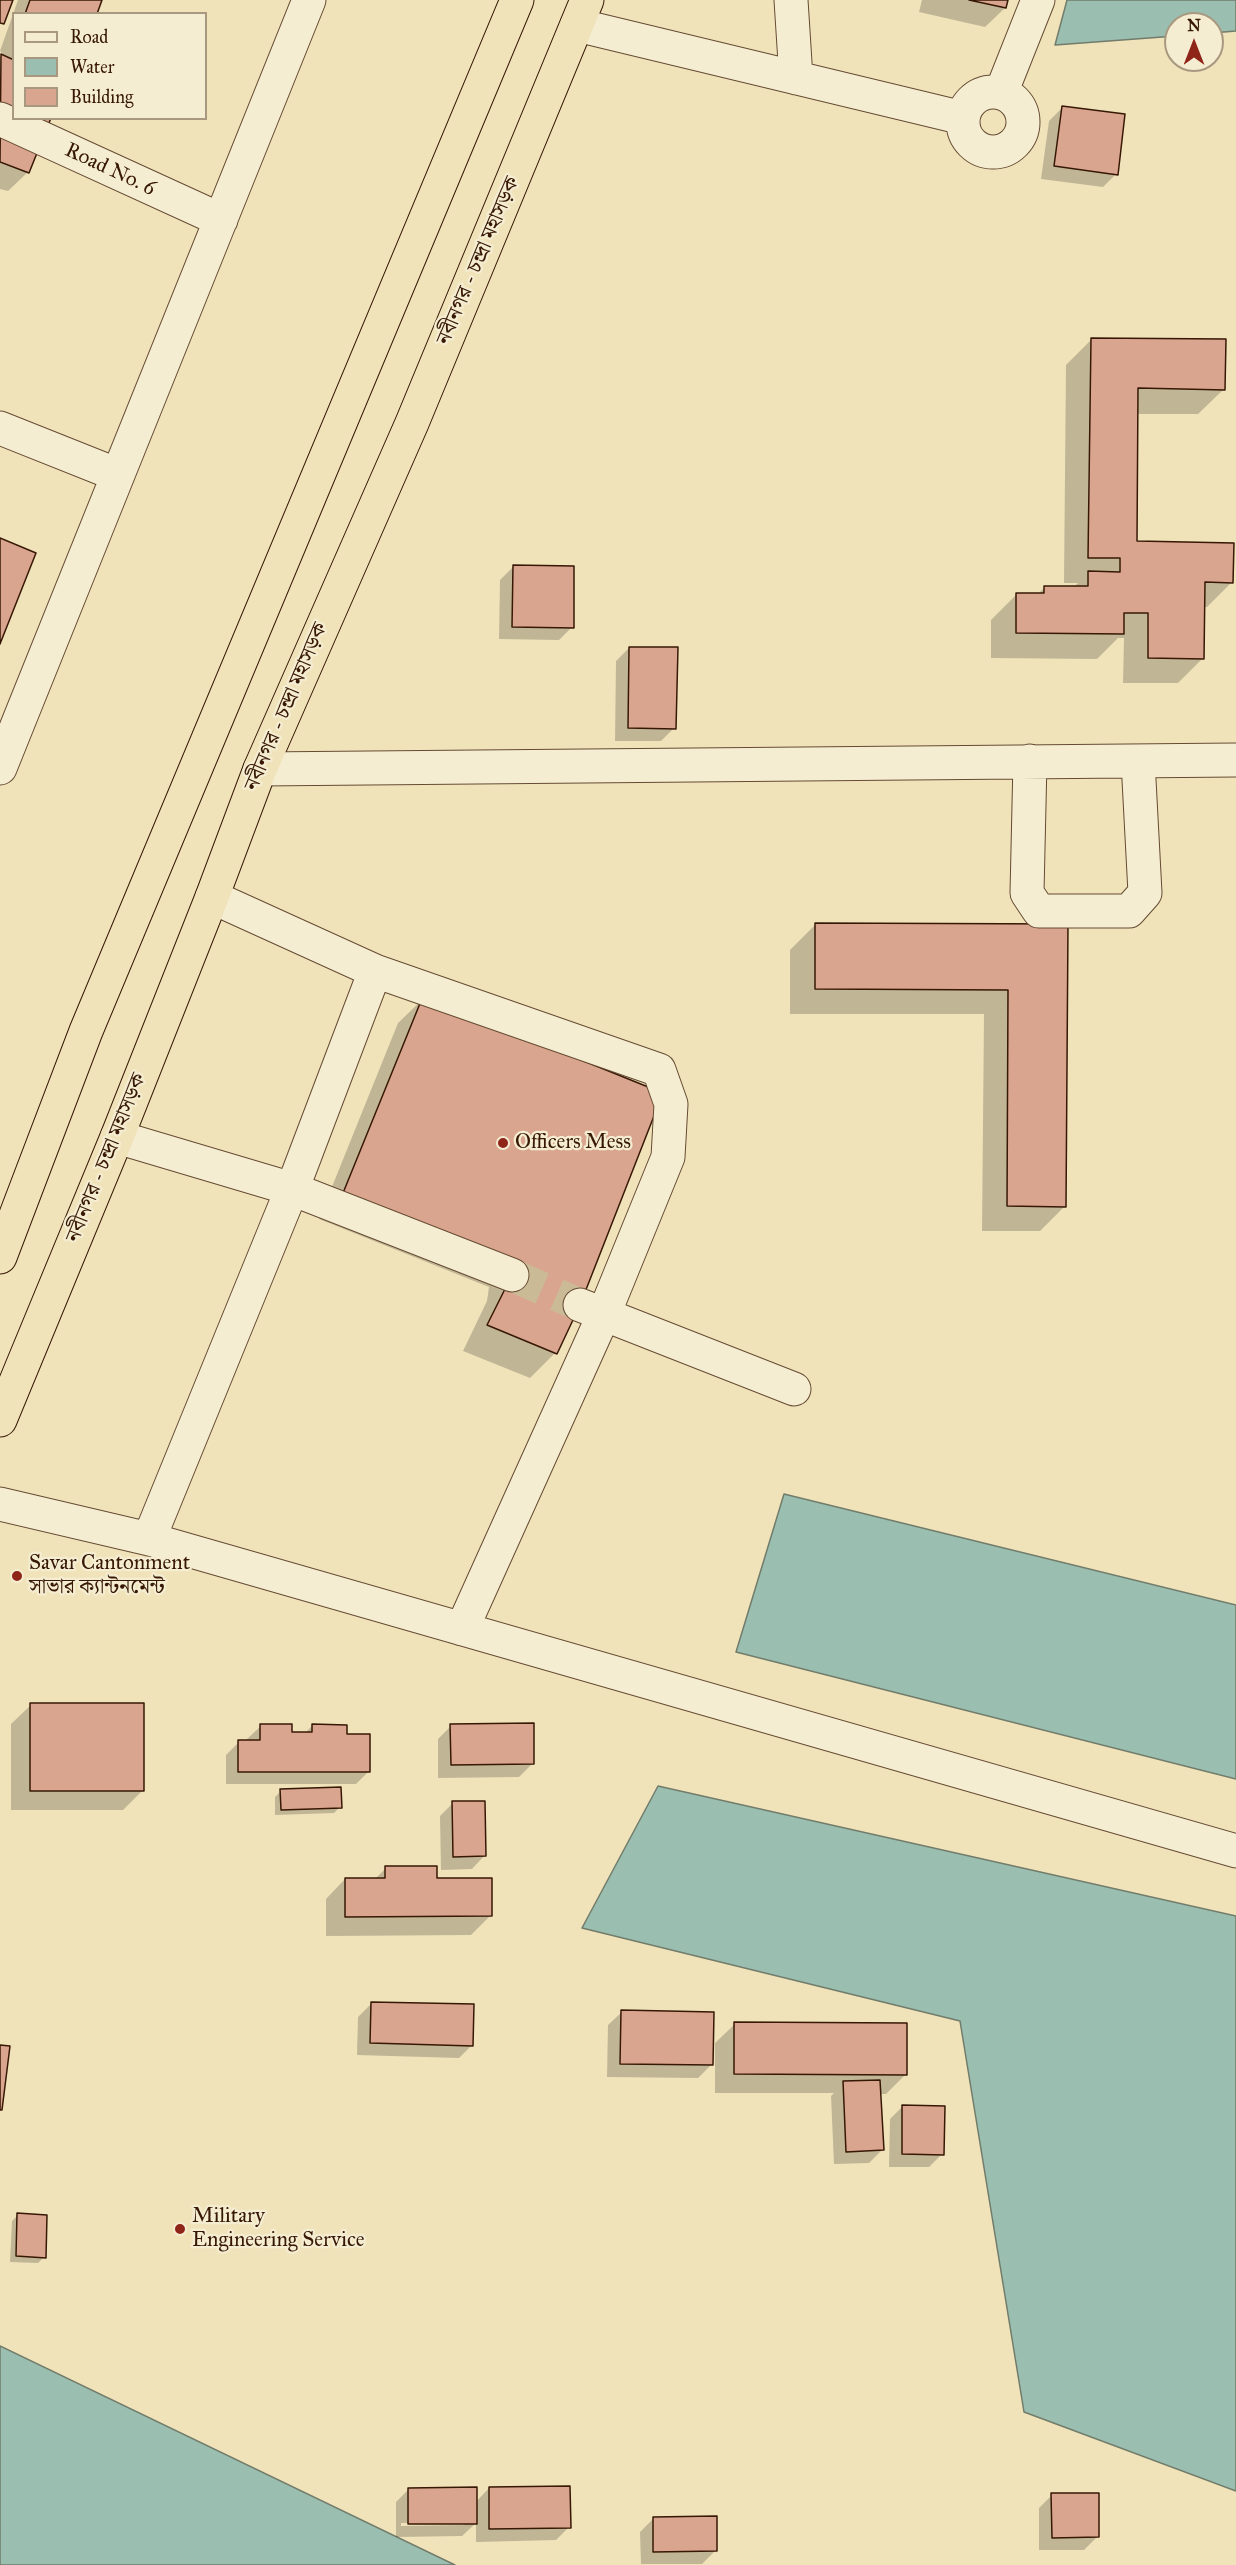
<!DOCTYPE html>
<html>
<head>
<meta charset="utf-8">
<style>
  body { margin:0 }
  #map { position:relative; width:1236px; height:2565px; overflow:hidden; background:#f0e3ba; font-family:"IM FELL Great Primer",serif }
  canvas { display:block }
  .legend { position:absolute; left:12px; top:12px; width:195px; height:108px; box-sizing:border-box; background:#f5edd2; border:2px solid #a99880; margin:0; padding:8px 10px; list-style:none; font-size:18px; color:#371805 }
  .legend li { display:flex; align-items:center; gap:12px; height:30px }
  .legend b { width:30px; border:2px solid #a99880 }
  .north { position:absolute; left:1164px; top:12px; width:60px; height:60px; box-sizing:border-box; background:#f5edd2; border:2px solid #a99880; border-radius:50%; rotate:0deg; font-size:16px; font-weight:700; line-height:24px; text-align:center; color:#371805 }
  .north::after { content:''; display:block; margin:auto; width:21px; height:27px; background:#8f2418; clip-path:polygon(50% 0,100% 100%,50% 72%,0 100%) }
</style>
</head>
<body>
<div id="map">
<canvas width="1236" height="2565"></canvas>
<ul class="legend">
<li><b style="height:8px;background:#f5edd2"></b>Road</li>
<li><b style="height:16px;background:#9abeaf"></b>Water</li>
<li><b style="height:16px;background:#daa58e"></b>Building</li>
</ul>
<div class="north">N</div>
</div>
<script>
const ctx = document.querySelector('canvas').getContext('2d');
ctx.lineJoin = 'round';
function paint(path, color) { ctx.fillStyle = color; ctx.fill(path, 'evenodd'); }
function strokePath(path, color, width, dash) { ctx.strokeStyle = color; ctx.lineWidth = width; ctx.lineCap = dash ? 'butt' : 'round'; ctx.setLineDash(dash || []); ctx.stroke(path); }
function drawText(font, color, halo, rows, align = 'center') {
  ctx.font = font + ' "IM FELL Great Primer","Noto Serif Bengali",serif'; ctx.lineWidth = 4.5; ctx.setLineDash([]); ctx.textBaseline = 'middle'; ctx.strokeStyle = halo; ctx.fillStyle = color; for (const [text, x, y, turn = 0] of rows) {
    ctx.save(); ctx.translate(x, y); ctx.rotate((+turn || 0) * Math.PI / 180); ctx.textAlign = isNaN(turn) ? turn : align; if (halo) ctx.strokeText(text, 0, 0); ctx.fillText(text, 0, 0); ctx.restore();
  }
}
const water = new Path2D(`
  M1067,0H1236V31L1212,33V24H1176V36L1055,45Z
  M784,1494L1236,1605V1779L736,1652Z
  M658,1786L1236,1916V2491L1024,2412L960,2021L582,1928Z
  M0,2346L455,2565H0Z`);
paint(water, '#9abeaf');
strokePath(water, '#727c6b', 1.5);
paint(new Path2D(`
  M18,0H101L95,14H14V59L5,55L4,57L14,118L28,172L8,191L0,189V57L3,54L0,51Z
  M922,0H1006L1005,8L985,27L919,12Z
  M1063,107L1116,174L1103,187L1041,179L1049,121Z
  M1091,340L1224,389L1198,414H1137L1135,543L1232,582L1207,607H1203V658L1178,683H1123L1124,638H1118L1097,659L991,658V620L1017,594L1037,595L1045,587H1074L1078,583H1064L1066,365Z
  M513,567L572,627L559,640L499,639L500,580Z
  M629,648L674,728L661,741H615L616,661Z
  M815,925H1066L1065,1206L1040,1231H982L984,1014H790V950Z
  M424,998L555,1353L530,1378L463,1351L487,1301L489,1287L319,1219L398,1023Z
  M31,1705L143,1790L123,1810H11V1724Z
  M261,1726L290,1734H304L312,1726L345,1736L369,1771L356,1784H226V1755L239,1742H247V1739Z
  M451,1726L533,1763L519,1777L438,1778V1739Z
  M281,1791L340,1807L334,1813L275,1815V1797Z
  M453,1803L485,1855L472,1869L441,1870L440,1816Z
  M386,1868L436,1879L490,1916L471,1935L326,1936V1899L345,1879H375Z
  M372,2003L472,2045L459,2058L357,2055L358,2017Z
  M622,2012L711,2065L698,2078L607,2077L608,2025Z
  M735,2024L906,2074L886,2094H879L882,2150L869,2163L834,2164L831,2096L834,2093H715V2043Z
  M903,2106L942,2154L929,2167H889L890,2119Z
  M18,2215L44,2257L38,2263L10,2262L12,2221Z
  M489,2488L569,2527L556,2540L476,2542V2523L462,2536L396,2537V2502L409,2489L476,2502ZM464,2522V2525L401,2526V2523Z
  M1052,2495L1097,2537L1084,2550H1039V2508Z
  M653,2519L716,2550L702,2564H641L640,2532Z`), '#0003');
const building = new Path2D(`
  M0,0H13L4,24L0,23Z
  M30,0H102L97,14H25Z
  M969,0H1008L1006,8Z
  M1,54L14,60V118H51L29,173L0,162Z
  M1062,106L1125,114L1118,175L1054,166Z
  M1091,338L1226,339L1225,390L1138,388L1137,541L1234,543L1233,583L1205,582L1204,659L1148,658V613H1124V634L1016,633V593H1044V586H1088V571L1120,572V558H1088Z
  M0,538L36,553L0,644Z
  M513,565L574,566V628L512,627Z
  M629,647H678L676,729L628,728Z
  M815,923L1068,924L1066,1207L1007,1206L1008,990L815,989Z
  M423,996L663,1093L580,1305L557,1354L487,1325L512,1275L343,1193Z
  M30,1703H144V1791H30Z
  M534,1723V1764L451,1765L450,1724Z
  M260,1724H292V1732H312V1724L347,1725V1734H370V1772H238V1740H260Z
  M341,1787L342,1808L281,1810L280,1789Z
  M452,1801H485L486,1856L453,1857Z
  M385,1866H437V1878H492V1916L345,1917V1878H385Z
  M371,2002L474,2004L473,2046L370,2043Z
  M621,2010L714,2012L713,2065L620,2064Z
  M734,2022L907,2023V2075L734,2074Z
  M0,2045L10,2046L2,2110H0Z
  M880,2080L884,2150L846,2152L843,2081Z
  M902,2105L945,2106L944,2155L902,2154Z
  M17,2213L47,2215L46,2258L16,2256Z
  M570,2486L571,2528L489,2529V2487Z
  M477,2487V2524H408V2488Z
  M1051,2493H1099V2537L1052,2538Z
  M717,2516V2551L653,2552V2517Z`);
paint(building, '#daa58e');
strokePath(building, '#371805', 1.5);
strokePath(new Path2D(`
  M512,1275L580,1305`), '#cbba96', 33, [33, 16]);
const minor = new Path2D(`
  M791,0L796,78
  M577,25L963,118
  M963 122a30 30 0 1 1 60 0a30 30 0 1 1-60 0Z
  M1001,93L1038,0
  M0,119L221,220
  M0,428L118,475
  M1030,761L1027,893L1039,911H1129L1145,893L1138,761
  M0,768L309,0
  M260,769L1236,760
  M375,971L659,1070L671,1104L668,1157L604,1314L462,1629
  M117,1137L292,1189L512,1275
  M580,1305L794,1389
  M0,1504L149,1539L1236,1851
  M149,1539L298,1174L375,971L212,897`);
const highway = new Path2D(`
  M0,1257L86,1031L517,0
  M0,1420L117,1137L212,897L260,769L412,423L587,0`);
strokePath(minor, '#654b32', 35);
strokePath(highway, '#371805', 35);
strokePath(minor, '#f5edd2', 33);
strokePath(highway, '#f0e3ba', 33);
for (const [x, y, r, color] of [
  [503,1143,6,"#8f2418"],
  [17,1576,6,"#8f2418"],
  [180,2229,6,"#8f2418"]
]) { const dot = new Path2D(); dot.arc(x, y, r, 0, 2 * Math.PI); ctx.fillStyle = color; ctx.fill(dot); strokePath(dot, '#f5edd2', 2); }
drawText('21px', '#371805', '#f5edd2', [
  ["Road No. 6",110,170,25],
  ["নবীনগর - চন্দ্রা মহাসড়ক",479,261,-67],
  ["নবীনগর - চন্দ্রা মহাসড়ক",287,707,-67],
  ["নবীনগর - চন্দ্রা মহাসড়ক",107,1158,-68]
]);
drawText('21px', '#371805', '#f5edd2', [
  ["Officers Mess",515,1143],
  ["Savar Cantonment",29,1564],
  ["সাভার ক্যান্টনমেন্ট",29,1588],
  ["Military",192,2217],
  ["Engineering Service",192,2241]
], 'left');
</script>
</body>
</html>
